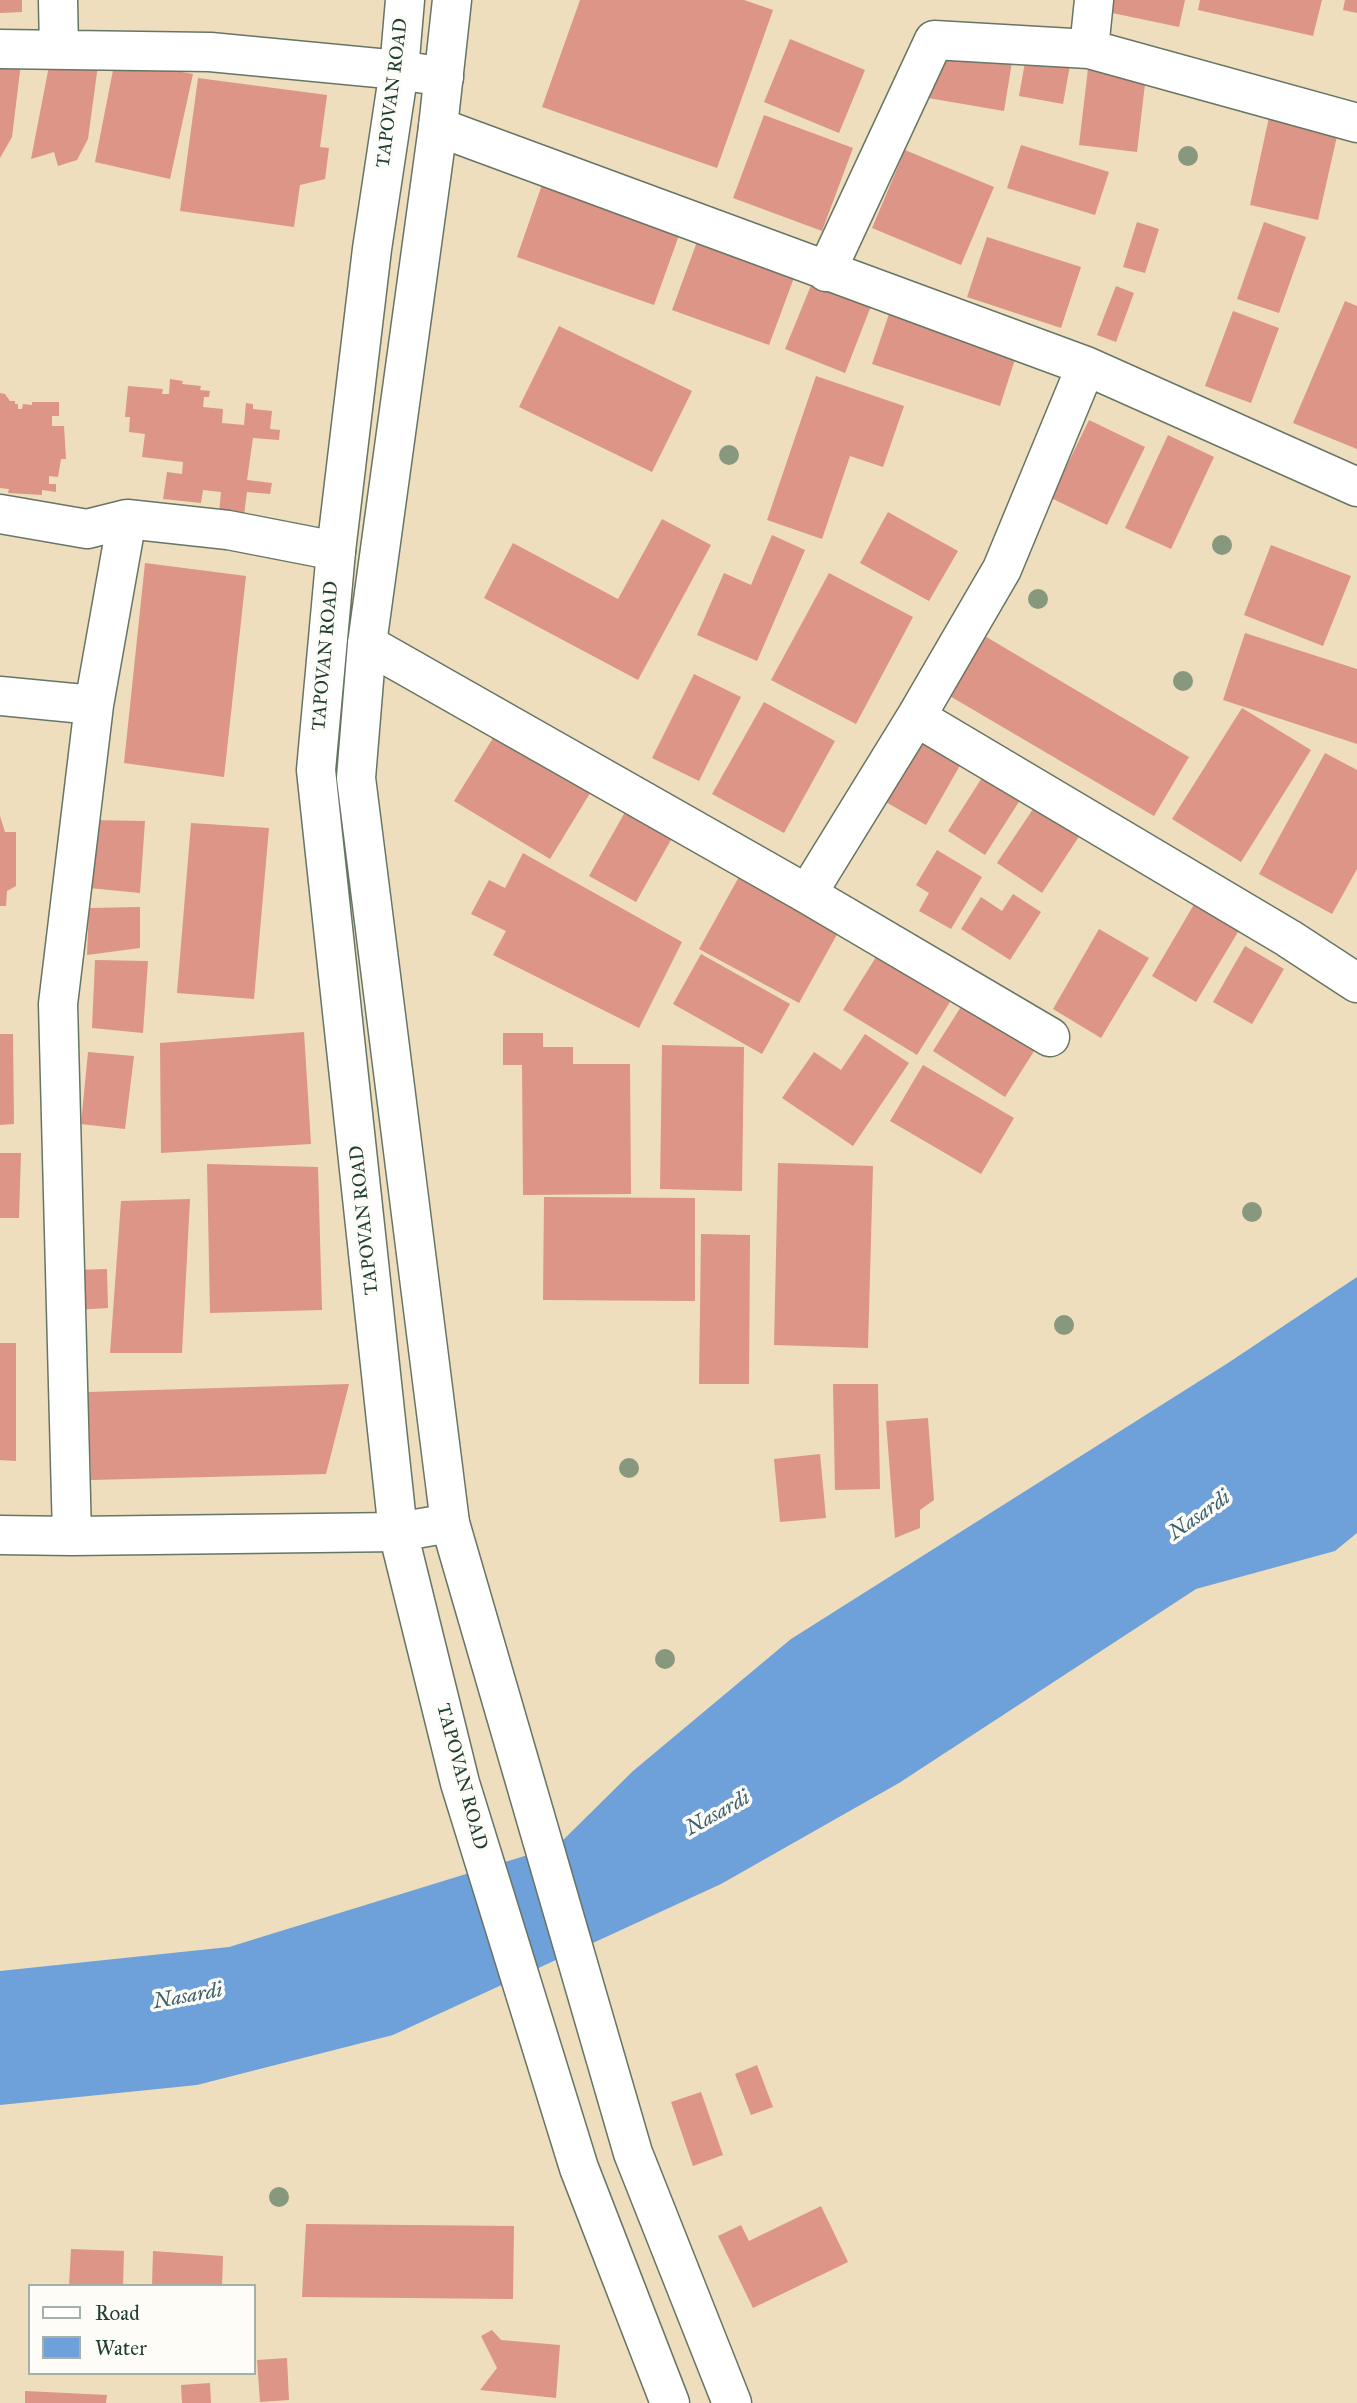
<!DOCTYPE html>
<html>
<head>
<meta charset="utf-8">
<style>
  body { margin:0 }
  #map { position:relative; width:1357px; height:2403px; overflow:hidden; background:#eedebd; font-family:"IM FELL Great Primer",serif }
  canvas { display:block }
  .legend { position:absolute; left:28px; top:2284px; width:228px; height:91px; box-sizing:border-box; background:#fdfcf7; border:2px solid #a4b0a9; margin:0; padding:9px 12px; list-style:none; font-size:21px; color:#1f3d34 }
  .legend li { display:flex; align-items:center; gap:14px; height:35px }
  .legend b { width:35px; border:2px solid #a4b0a9 }
</style>
</head>
<body>
<div id="map">
<canvas width="1357" height="2403"></canvas>
<ul class="legend">
<li><b style="height:9px;background:#fff"></b>Road</li>
<li><b style="height:19px;background:#6ea0d9"></b>Water</li>
</ul>
</div>
<script>
const ctx = document.querySelector('canvas').getContext('2d');
ctx.lineJoin = 'round';
function paint(path, color) { ctx.fillStyle = color; ctx.fill(path, 'evenodd'); }
function strokePath(path, color, width, dash) { ctx.strokeStyle = color; ctx.lineWidth = width; ctx.lineCap = dash ? 'butt' : 'round'; ctx.setLineDash(dash || []); ctx.stroke(path); }
function drawText(font, color, halo, rows, align = 'center') {
  ctx.font = font + ' "IM FELL Great Primer",serif'; ctx.lineWidth = 7; ctx.setLineDash([]); ctx.textBaseline = 'middle'; ctx.strokeStyle = halo; ctx.fillStyle = color; for (const [text, x, y, turn = 0] of rows) {
    ctx.save(); ctx.translate(x, y); ctx.rotate((+turn || 0) * Math.PI / 180); ctx.textAlign = isNaN(turn) ? turn : align; if (halo) ctx.strokeText(text, 0, 0); ctx.fillText(text, 0, 0); ctx.restore();
  }
}
paint(new Path2D(`
  M1357,1277V1533L1335,1551L1196,1589L899,1783L721,1884L393,2035L197,2085L0,2105V1971L229,1947L557,1846L633,1771L791,1639L1228,1363Z`), '#6ea0d9');
paint(new Path2D(`
  M0,0H22V12L0,13Z
  M580,0H744L773,10L717,168L542,107Z
  M1100,0H1185L1179,27L1098,10Z
  M1200,0H1322L1313,36L1198,10Z
  M1345,0H1357V13L1343,10Z
  M790,39L865,70L839,133L764,102Z
  M936,43L1013,56L1004,111L928,98Z
  M1027,51L1071,60L1063,104L1019,96Z
  M115,60L193,74L170,179L95,162Z
  M1089,60L1147,67L1137,152L1079,145Z
  M21,63L12,137L0,158V64Z
  M98,65L88,139L77,160L58,166L54,152L31,159L49,66Z
  M198,78L327,95L320,147L329,148L325,179L300,185L294,227L180,211Z
  M1271,108L1340,123L1318,220L1250,205Z
  M764,115L853,148L822,231L733,198Z
  M1021,145L1109,172L1095,215L1007,188Z
  M905,150L994,187L961,265L872,228Z
  M545,176L683,224L654,305L517,257Z
  M1137,222L1159,229L1145,273L1123,267Z
  M1264,222L1306,237L1279,313L1237,299Z
  M987,237L1081,267L1061,328L967,297Z
  M698,239L795,275L769,345L672,310Z
  M812,283L871,306L845,373L785,349Z
  M1116,286L1134,293L1116,342L1097,335Z
  M1345,301L1357,306V449L1293,423Z
  M890,311L1017,353L1000,406L872,364Z
  M1233,311L1279,328L1251,403L1205,386Z
  M559,326L692,391L652,472L519,407Z
  M816,376L904,406L883,467L850,456L822,539L767,520Z
  M170,379L183,381L182,384L201,386L200,390L210,391L209,397H204L203,407L223,409L222,423L244,425L246,403L253,404V409L272,411L270,429L280,430L279,440L253,438L247,480L272,483L270,494L247,492L244,515L219,513L221,492L203,490L201,503L163,499L167,472L182,474L183,462L142,457L145,434L129,432L130,417H125L128,386L163,389L162,394H169Z
  M0,393L5,394L10,401H15V404H18V409H22L23,404L32,405V402H59V416H52V426H64L66,459H61L58,477L49,476V484H56V492L42,490V495L8,493L9,489L0,488Z
  M1089,420L1145,447L1107,525L1051,498Z
  M1168,435L1214,457L1171,549L1125,528Z
  M888,512L958,551L929,601L860,563Z
  M662,519L711,545L638,680L484,598L513,543L618,599Z
  M772,535L805,550L757,661L697,635L724,573L751,585Z
  M1271,545L1351,576L1323,646L1244,615Z
  M145,563L246,576L224,777L124,763Z
  M829,573L913,617L856,724L771,680Z
  M978,632L1189,757L1154,816L943,692Z
  M1245,633L1357,669V744L1223,700Z
  M694,674L741,697L699,781L652,758Z
  M764,702L835,741L784,833L712,794Z
  M1242,708L1311,750L1241,862L1172,819Z
  M503,722L598,780L550,859L454,801Z
  M913,734L962,762L926,825L877,797Z
  M1325,753L1357,770V869L1332,914L1259,874Z
  M985,773L1022,797L985,855L948,831Z
  M629,805L676,831L636,902L589,876Z
  M1035,806L1080,835L1042,893L997,863Z
  M0,816L5,832H16V886L7,891L6,906H0Z
  M91,820L145,821L140,893L89,888Z
  M191,823L269,828L254,999L177,993Z
  M937,850L982,877L951,929L919,911L929,893L916,885Z
  M523,853L682,942L639,1028L493,955L506,931L471,914L489,880L505,888Z
  M740,875L840,929L799,1003L699,949Z
  M1013,894L1041,912L1010,960L961,929L981,897L1002,911Z
  M1196,901L1241,927L1196,1002L1152,976Z
  M140,907V948L87,955L89,908Z
  M1099,929L1149,958L1101,1038L1053,1009Z
  M1245,946L1284,969L1252,1024L1213,1002Z
  M701,954L790,1004L762,1054L673,1004Z
  M876,957L950,1002L917,1055L843,1010Z
  M95,960L148,961L143,1033L92,1028Z
  M964,1002L1036,1048L1005,1097L933,1051Z
  M304,1032L311,1144L161,1153L160,1043Z
  M503,1033H543V1047H573V1064H630L631,1194L523,1195L522,1065H503Z
  M0,1034H13L14,1124L0,1125Z
  M865,1034L909,1063L853,1146L782,1098L814,1052L841,1070Z
  M662,1045L744,1047L742,1191L660,1189Z
  M88,1052L134,1056L125,1129L81,1124Z
  M923,1065L1014,1118L981,1174L890,1121Z
  M0,1153H21L19,1218H0Z
  M778,1163L873,1166L868,1348L774,1345Z
  M207,1164L318,1167L322,1310L210,1313Z
  M544,1197L695,1198V1301L543,1300Z
  M190,1199L182,1353H110L121,1201Z
  M701,1234L750,1235L749,1384H699Z
  M107,1269L108,1308L74,1310L72,1270Z
  M0,1343H16V1461L0,1460Z
  M349,1384L326,1474L91,1480L88,1392Z
  M833,1384H878L880,1489L835,1490Z
  M928,1418L934,1500L920,1510V1528L895,1538L886,1421Z
  M820,1454L826,1518L780,1522L774,1459Z
  M757,2065L773,2107L751,2115L735,2074Z
  M701,2092L723,2155L693,2166L671,2102Z
  M821,2206L848,2262L753,2308L718,2236L741,2225L749,2241Z
  M306,2224L514,2226L513,2299L302,2297Z
  M71,2249L124,2251L123,2286H69Z
  M153,2251L223,2256L222,2286H152Z
  M492,2330L501,2340L560,2345L556,2398L480,2390L497,2368L481,2336Z
  M287,2358L289,2400L260,2402L257,2360Z
  M210,2383L211,2403H182L181,2385Z
  M25,2391L107,2395L106,2403H25Z`), '#dc9586');
const minor = new Path2D(`
  M58,0L59,50
  M0,49L210,52L399,70L444,77
  M1089,49L1094,0
  M438,127L1086,366L1002,569L916,717L807,894
  M826,272L934,40L1089,49L1357,123
  M1086,366L1357,487
  M0,514L87,529L127,519L228,530L336,551
  M367,644L807,894L1050,1037
  M0,696L94,705
  M916,717L1288,938L1357,983
  M0,1535L72,1536L398,1532L450,1523
  M72,1536L58,1004L94,705L127,519`);
const major = new Path2D(`
  M405,0L399,70L372,249L336,551L316,770L398,1532L460,1783L579,2168L670,2403
  M452,0L438,127L367,644L356,778L450,1523L633,2153L732,2403`);
strokePath(minor, '#677564', 41);
strokePath(major, '#677564', 41);
strokePath(minor, '#fff', 38);
strokePath(major, '#fff', 38);
ctx.fillStyle = '#88987e';
for (const [x, y] of [
  [1188,156],
  [729,455],
  [1222,545],
  [1038,599],
  [1183,681],
  [1252,1212],
  [1064,1325],
  [629,1468],
  [665,1659],
  [279,2197]
]) { ctx.beginPath(); ctx.arc(x, y, 10, 0, 2 * Math.PI); ctx.fill(); }
drawText('19px', '#1f3d34', '#fdfcf7', [
  ["TAPOVAN ROAD",393,93,-83],
  ["TAPOVAN ROAD",326,656,-85],
  ["TAPOVAN ROAD",365,1220,-96],
  ["TAPOVAN ROAD",461,1777,75]
]);
drawText('italic 21px', '#3b606e', '#fdfcf7', [
  ["Nasardi",1200,1516,-35],
  ["Nasardi",718,1814,-29],
  ["Nasardi",188,1997,-10]
]);
</script>
</body>
</html>
